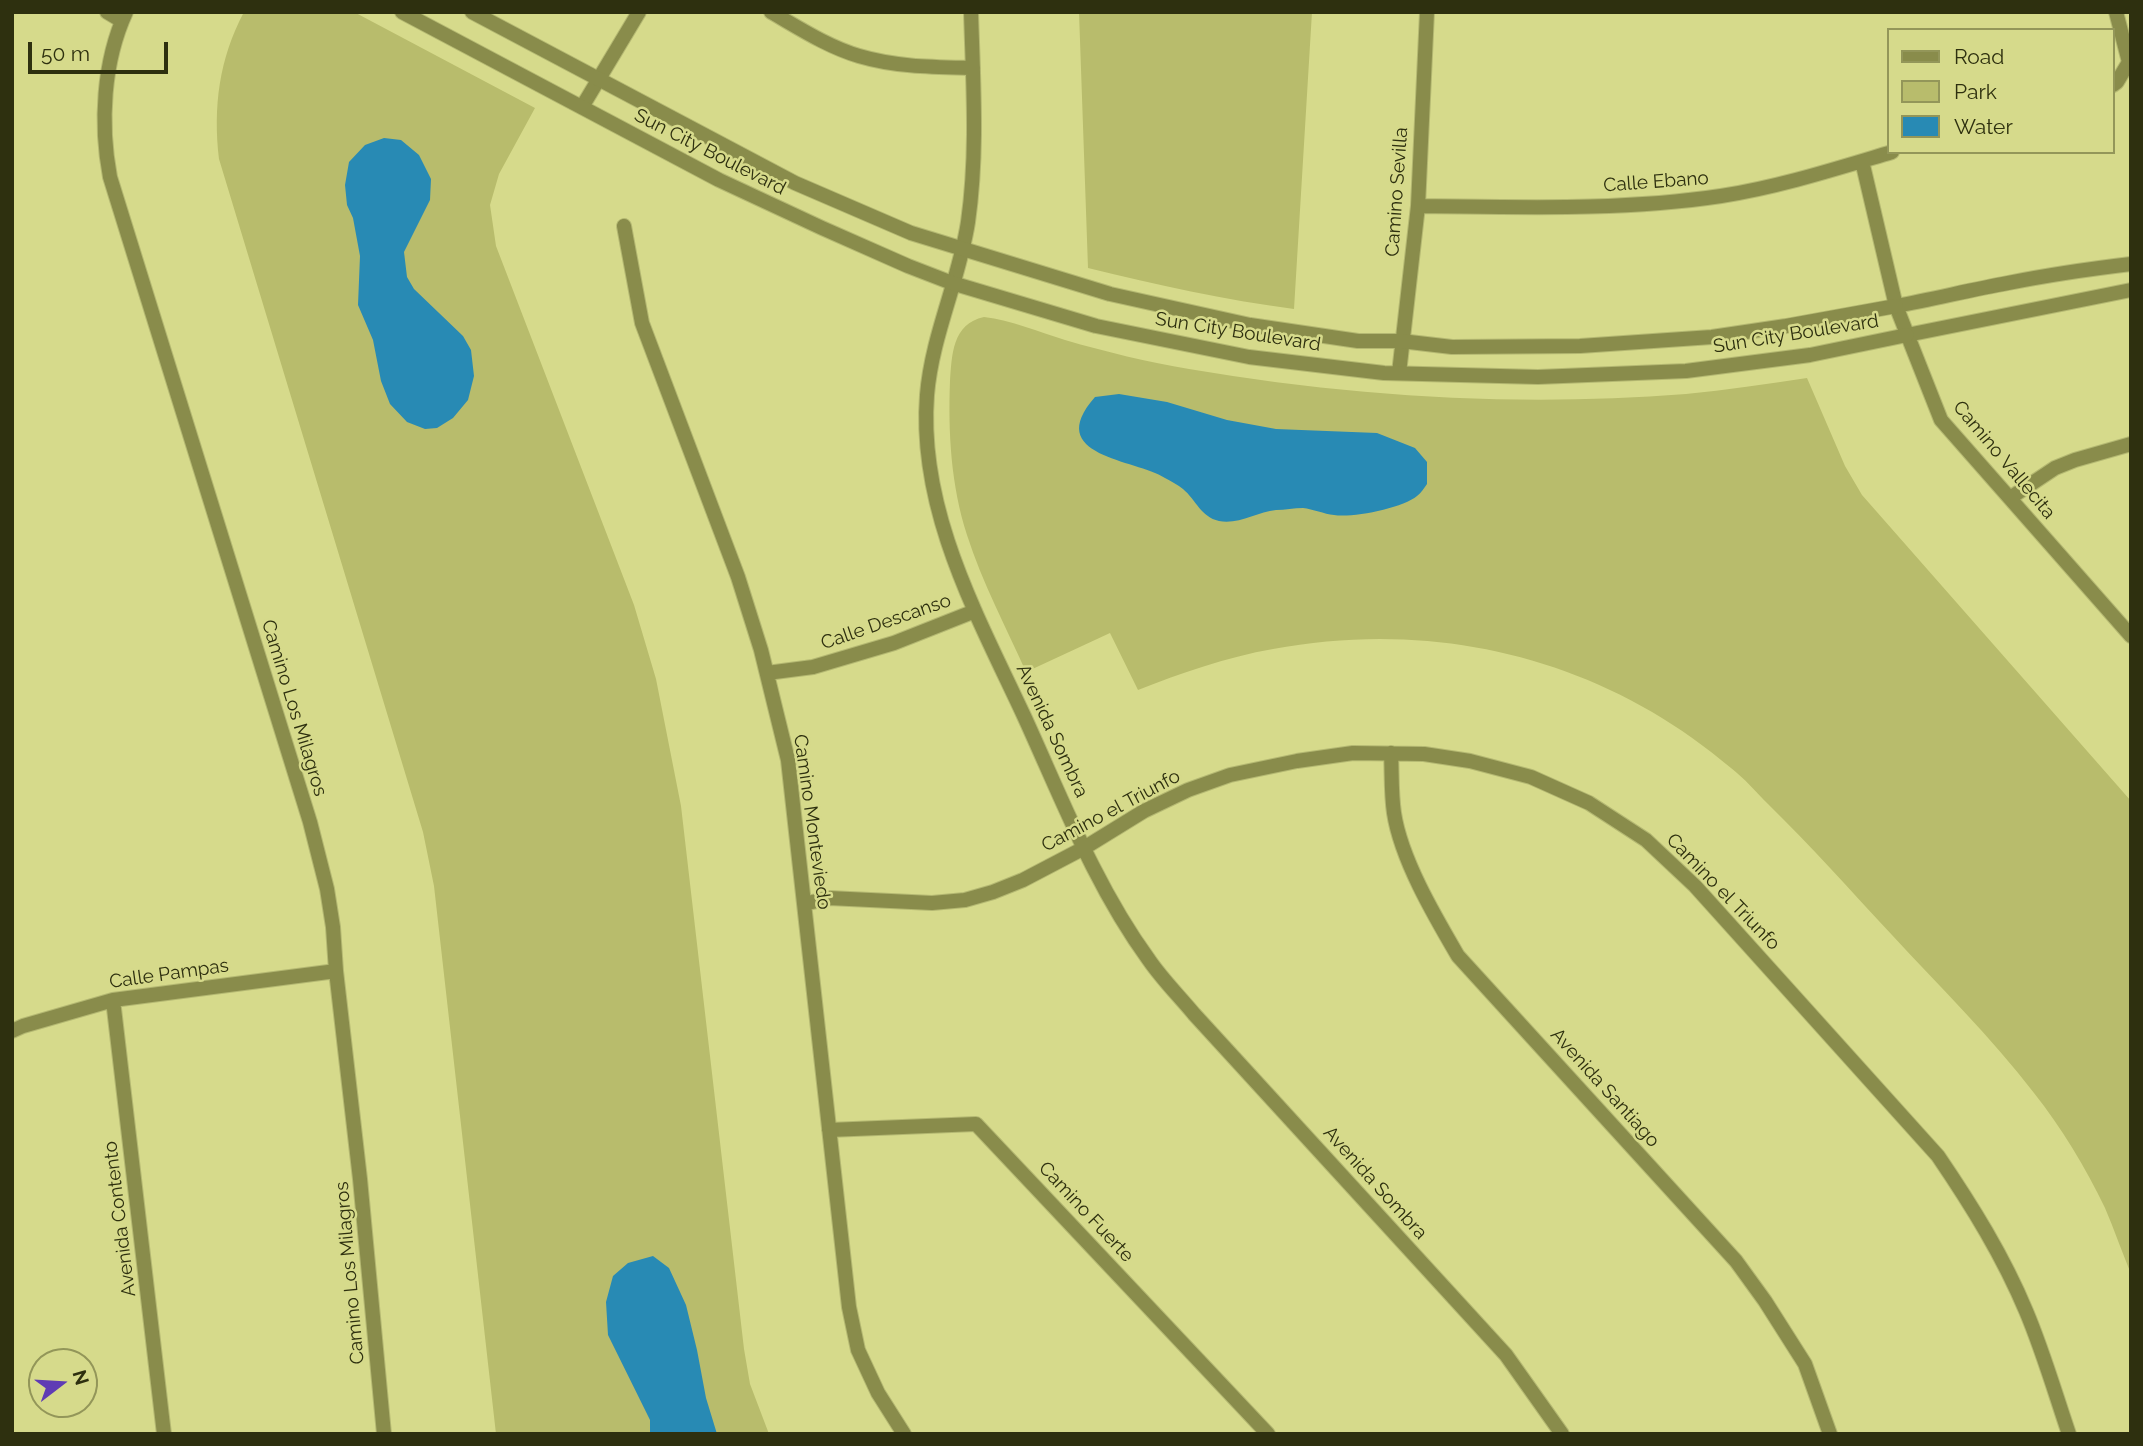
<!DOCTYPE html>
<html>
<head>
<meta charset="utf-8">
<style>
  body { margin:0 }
  #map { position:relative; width:2143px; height:1446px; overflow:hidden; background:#d6da8b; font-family:Raleway,sans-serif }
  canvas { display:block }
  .frame { position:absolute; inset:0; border:14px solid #2e300f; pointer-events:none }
  .legend { position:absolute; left:1887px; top:28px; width:228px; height:126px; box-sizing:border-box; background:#d6da8b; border:2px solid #939659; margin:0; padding:9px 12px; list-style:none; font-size:21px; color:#2e300f }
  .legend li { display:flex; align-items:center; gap:14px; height:35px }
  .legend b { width:35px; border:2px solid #939659 }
  .north { position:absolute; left:28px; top:1348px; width:70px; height:70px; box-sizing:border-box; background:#d6da8b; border:2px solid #939659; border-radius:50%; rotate:73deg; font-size:19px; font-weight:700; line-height:28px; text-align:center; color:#2e300f }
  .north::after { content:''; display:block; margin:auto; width:24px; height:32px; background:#5f3cb4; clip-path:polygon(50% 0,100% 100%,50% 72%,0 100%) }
  .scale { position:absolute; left:28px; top:42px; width:140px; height:32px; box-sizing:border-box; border:4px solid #2e300f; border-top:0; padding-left:9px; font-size:21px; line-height:24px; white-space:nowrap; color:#2e300f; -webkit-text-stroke:5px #d6da8b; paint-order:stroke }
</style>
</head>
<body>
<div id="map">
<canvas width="2143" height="1446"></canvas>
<div class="frame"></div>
<ul class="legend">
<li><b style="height:9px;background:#898c4b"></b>Road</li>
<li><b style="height:19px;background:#b8bc6c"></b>Park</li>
<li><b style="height:19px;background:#288ab4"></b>Water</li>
</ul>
<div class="north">N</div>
<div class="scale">50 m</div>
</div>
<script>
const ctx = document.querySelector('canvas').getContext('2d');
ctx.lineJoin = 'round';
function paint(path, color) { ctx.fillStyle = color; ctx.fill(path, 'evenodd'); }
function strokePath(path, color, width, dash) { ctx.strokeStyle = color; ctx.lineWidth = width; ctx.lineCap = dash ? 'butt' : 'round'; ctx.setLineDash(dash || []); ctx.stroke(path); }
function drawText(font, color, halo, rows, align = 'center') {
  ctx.font = font + ' Raleway,sans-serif'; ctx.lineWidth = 5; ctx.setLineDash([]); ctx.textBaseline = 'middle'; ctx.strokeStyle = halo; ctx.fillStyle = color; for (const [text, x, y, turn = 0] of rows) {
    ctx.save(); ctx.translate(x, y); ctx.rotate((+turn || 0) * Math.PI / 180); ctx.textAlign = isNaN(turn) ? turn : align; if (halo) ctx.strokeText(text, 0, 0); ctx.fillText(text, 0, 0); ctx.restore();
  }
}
paint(new Path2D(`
  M244,12H354L535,108L499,174L490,205L496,246L634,605L656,679L681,806L744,1349L750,1384L769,1434H496L434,886L423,832L219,159C213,107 219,59 244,12Z
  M1079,12H1312L1294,309C1225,300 1157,285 1088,268Z
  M984,317C1011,320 1039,332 1065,340C1106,352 1148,362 1189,369C1354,397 1519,407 1686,394C1726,390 1767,384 1807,378L1845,466L1862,495L2131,801V1274C2122,1252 2114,1229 2105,1208C2086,1168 2061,1127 2034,1093C1991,1037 1940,987 1892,935C1851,891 1811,846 1768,804C1756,792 1744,778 1731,768C1603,659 1438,618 1273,649C1227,657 1181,673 1138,690L1110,633L1026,672C1006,627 982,582 967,535C951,485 948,433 950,381C952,355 952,324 984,317Z`), '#b8bc6c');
paint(new Path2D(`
  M384,138L401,140L419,155L431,179L430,200L404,252L407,277L414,289L463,336L471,350L474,376L468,400L453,418L437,428L425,429L407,422L390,404L381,381L373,340L358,305L360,256L353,218L347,205L345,185L349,162L365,145Z
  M1119,394L1167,402L1227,420L1276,429L1377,433L1415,448L1427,462V484C1424,488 1421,493 1417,496C1403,508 1353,518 1334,515C1324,514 1313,509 1303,508C1294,508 1285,510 1276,510C1257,512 1238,525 1219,521C1201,517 1196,500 1183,489C1178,485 1171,481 1165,478C1136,459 1042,457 1095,397Z
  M653,1256L669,1268L686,1305L697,1350L706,1398L717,1434H650V1420L608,1335L606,1302L613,1276L628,1263Z`), '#288ab4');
const minor = new Path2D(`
  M107,12L122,21
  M126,12C103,62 100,124 110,177L310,822L327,889L333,927L336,971L360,1179L384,1434
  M771,12C799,28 828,47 859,56C896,67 934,67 973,68
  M971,12C973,82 978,152 968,222C959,281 932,335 927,395C918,510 977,615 1024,716C1062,799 1095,886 1149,960C1162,979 1179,996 1194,1014L1506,1355L1562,1434
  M2113,85L2117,82L2129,62L2116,12
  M582,107L639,12
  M1862,161L1896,306L1941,420L2131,636
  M1418,206C1519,207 1621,211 1721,196C1779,187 1835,169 1892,152
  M624,226L642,323L738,577L761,650L788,760L849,1307L858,1350L878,1393L904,1434
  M1896,306C1934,299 1970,290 2008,283C2048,275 2089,269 2131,264
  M1907,335L2131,290
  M1399,373L1418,206L1427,12
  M2010,498L2055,468L2075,460L2131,444
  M767,673L813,667L894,643L975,611
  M1391,753C1392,773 1391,793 1394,813C1401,859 1434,915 1458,956L1736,1261L1765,1301L1805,1364L1830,1434
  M804,904L829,898L932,903L965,900L993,892L1023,880L1084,848L1144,811L1188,790L1230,775L1297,761L1353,753L1424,754L1470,761L1531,777L1589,803L1646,840L1695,886L1938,1156C1972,1206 2003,1256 2026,1311C2043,1351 2055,1393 2069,1434
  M113,1000L164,1434
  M12,1031L23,1026L113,1000L336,971
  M829,1130L976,1124L1268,1434`);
const tertiary = new Path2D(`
  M402,12L719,180L822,228L908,266L952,283L1096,326L1249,357L1384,373L1538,377L1686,371L1810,355L1907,335
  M472,12L795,183L911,233L1110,294L1250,325L1358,341H1401L1452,347L1580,346L1712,337L1786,326L1896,306`);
strokePath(minor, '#b4b872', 16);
strokePath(tertiary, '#b4b872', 16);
strokePath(minor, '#898c4b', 14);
strokePath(tertiary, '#898c4b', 14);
drawText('19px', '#2e300f', '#d6da8b', [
  ["Sun City Boulevard",710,152,27],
  ["Calle Ebano",1656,182,-4],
  ["Camino Sevilla",1397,192,-86],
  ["Sun City Boulevard",1238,332,9],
  ["Sun City Boulevard",1796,334,-9],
  ["Camino Vallecita",2004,460,50],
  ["Calle Descanso",886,622,-19],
  ["Camino Los Milagros",294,708,73],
  ["Avenida Sombra",1052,731,65],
  ["Camino el Triunfo",1111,811,-28],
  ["Camino Monteviedo",812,822,82],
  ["Camino el Triunfo",1723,892,46],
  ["Calle Pampas",169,974,-8],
  ["Avenida Santiago",1605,1088,48],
  ["Avenida Sombra",1375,1183,48],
  ["Camino Fuerte",1086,1212,47],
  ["Avenida Contento",120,1219,-97],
  ["Camino Los Milagros",350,1273,-95]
]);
</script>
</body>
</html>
